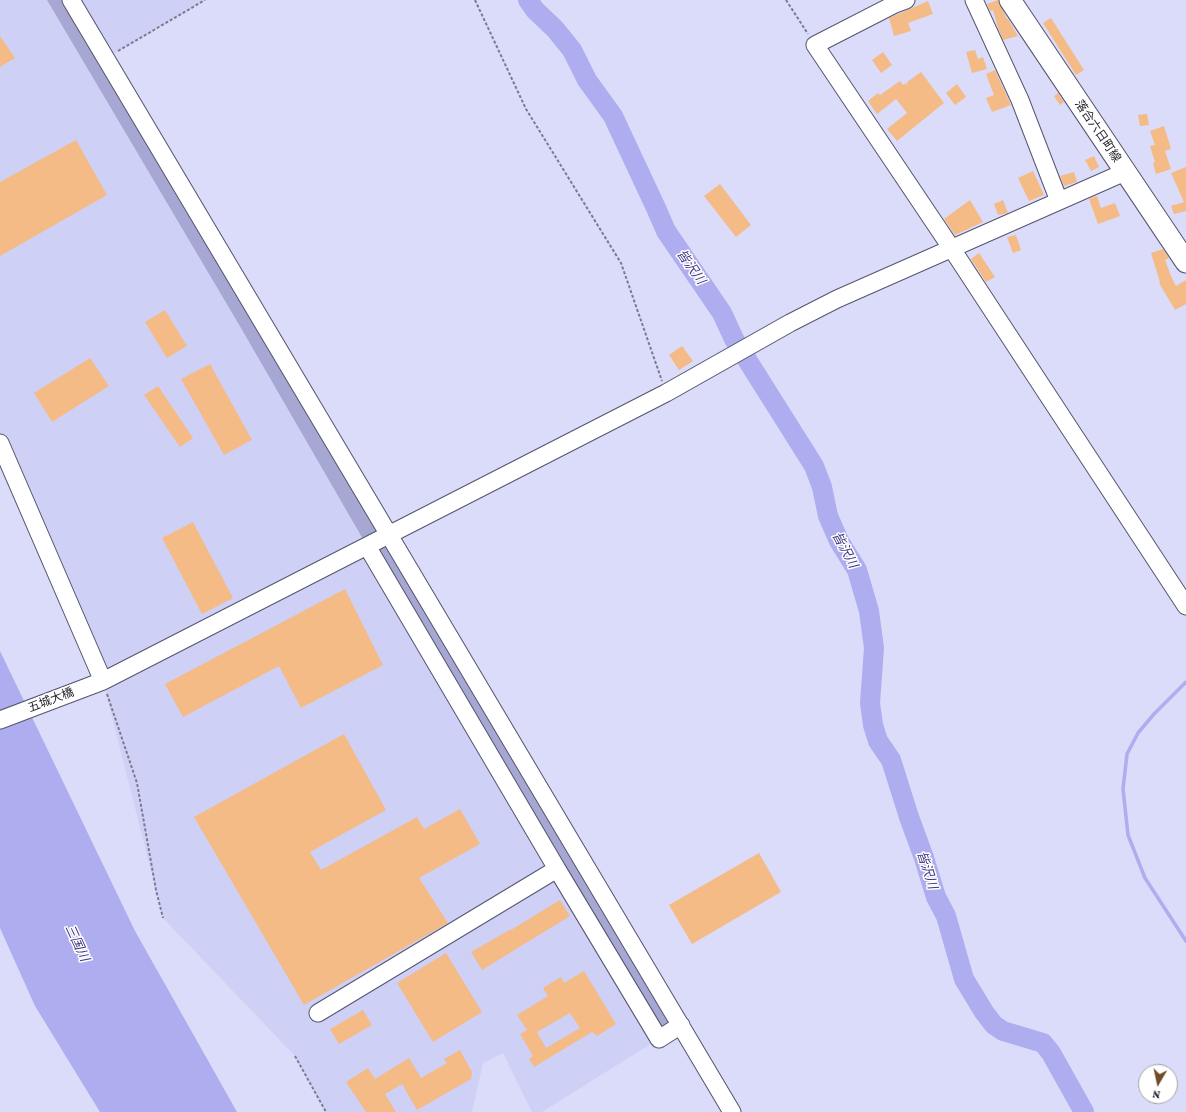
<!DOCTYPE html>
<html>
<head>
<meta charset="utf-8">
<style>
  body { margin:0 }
  #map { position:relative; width:1186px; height:1112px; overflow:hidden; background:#dbdbfa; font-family:"Crimson Pro",serif }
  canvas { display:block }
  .north { position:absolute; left:1138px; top:1064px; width:40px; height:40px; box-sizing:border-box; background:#fff; border:1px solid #a5a5aa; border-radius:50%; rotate:189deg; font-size:11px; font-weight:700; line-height:16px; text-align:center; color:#1f1f2a }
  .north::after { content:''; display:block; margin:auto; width:14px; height:18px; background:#724c29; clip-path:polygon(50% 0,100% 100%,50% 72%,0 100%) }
</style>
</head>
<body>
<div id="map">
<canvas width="1186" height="1112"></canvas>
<div class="north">N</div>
</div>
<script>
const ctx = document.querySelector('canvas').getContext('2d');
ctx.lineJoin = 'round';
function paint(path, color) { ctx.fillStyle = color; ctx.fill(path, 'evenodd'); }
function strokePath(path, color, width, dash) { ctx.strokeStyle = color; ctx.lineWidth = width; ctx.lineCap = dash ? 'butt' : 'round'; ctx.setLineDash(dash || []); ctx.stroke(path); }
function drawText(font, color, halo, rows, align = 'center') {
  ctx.font = font + ' "Crimson Pro","Noto Sans JP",serif'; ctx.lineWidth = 3; ctx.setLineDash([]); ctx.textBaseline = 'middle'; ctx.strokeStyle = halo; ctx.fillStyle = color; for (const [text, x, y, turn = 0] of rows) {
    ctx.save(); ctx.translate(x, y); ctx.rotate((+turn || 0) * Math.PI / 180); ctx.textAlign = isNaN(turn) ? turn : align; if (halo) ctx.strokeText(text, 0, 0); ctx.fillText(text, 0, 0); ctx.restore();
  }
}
paint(new Path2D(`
  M0,0H205L106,58L681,1025L542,1112H532L503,1053L483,1063L472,1112H326L295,1056L163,918L103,681L0,443Z`), '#cfd0f6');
paint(new Path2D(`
  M47,0H71L681,1025L659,1039L367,546L241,328Z`), '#a7a7d3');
paint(new Path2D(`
  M0,651L135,931L237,1112H100L35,1006L0,928Z`), '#aeadef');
strokePath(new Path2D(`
  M1186,682L1154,714L1138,733L1127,754L1123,789L1128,835L1145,878L1186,941`), '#aeadef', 3.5);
strokePath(new Path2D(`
  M528,0L535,10L555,29L572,50L587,80L613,116L656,208L666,231L722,313L734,339L814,466L822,487L828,516L839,541L857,570L869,611L874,648L870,703L873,725L878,741L891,760L909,817L924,858L936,897L946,916L964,979L984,1012L994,1025L1003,1031L1043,1043L1051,1053L1084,1112`), '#aeadef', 20);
paint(new Path2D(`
  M998,0L1007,19H1008L1018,36L1003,40L998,28L993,10L990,11L987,4Z
  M928,1L933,14L908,23L911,31L894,36L889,18Z
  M1051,18L1084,70L1076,75L1043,23Z
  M0,36L15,58L0,67Z
  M975,50L978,59L983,57L987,69L972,73L966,52Z
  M883,52L892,65L881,73L872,60Z
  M995,70L1011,105L992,112L986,98L994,95L986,74Z
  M921,72L944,103L897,141L887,129L907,113L896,99L877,114L868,101L878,93L880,95L900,81L903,85L906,83L908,86L907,82Z
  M957,84L966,97L955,105L946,93Z
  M1058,93L1064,102L1060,105L1054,96Z
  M1147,114L1149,125L1140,126L1138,115Z
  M1164,126L1171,149L1165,151L1171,169L1156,174L1153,163L1155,162L1150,146L1155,145L1150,131Z
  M76,140L107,195L0,256V182Z
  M1094,156L1099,167L1091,171L1085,160Z
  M1186,167V211L1174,214L1171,206L1184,202L1171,173Z
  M1033,171L1044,195L1029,201L1018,178Z
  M1074,172L1077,182L1064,186L1060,176Z
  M720,184L751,225L736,237L704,196Z
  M1097,196L1101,208L1115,203L1120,216L1098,224L1089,199Z
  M970,200L983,222L955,235L944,219Z
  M1003,200L1008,213L998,215L994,204Z
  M1016,235L1021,250L1013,253L1007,237Z
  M1163,249L1169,258L1165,260L1171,276L1176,286L1186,280V304L1175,310L1159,283L1160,282L1151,253Z
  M979,253L995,277L986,282L971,259Z
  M165,310L187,346L167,358L145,322Z
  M682,346L693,361L679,370L669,355Z
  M90,358L109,386L52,422L34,393Z
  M210,364L252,440L224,455L181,379Z
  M158,386L193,438L180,447L144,395Z
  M193,522L233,598L202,614L162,538Z
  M345,589L383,665L301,708L279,666L183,717L165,684Z
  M344,734L386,810L310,852L321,870L417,817L424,829L460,809L480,844L419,878L448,923L304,1005L194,817Z
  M759,853L781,892L692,944L669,905Z
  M560,900L570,916L482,970L471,952L511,929V930Z
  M446,953L482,1012L433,1042L397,983Z
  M584,971L616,1024L597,1036L592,1032L534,1067L529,1059L533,1056L520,1034L527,1030L517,1015L548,996L543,988L561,977L564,983ZM570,1013L580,1028L546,1048L537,1032Z
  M363,1010L372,1025L339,1044L330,1029Z
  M460,1050L472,1072L471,1079L417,1110L402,1084L385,1094L396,1112H366L346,1082L368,1068L375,1079L409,1058L421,1078L447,1063L444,1059Z`), '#f4bb87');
const minor = new Path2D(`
  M71,0L732,1112
  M906,0L895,4L815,45L952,249L1186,606
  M974,0L1020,100L1059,201
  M0,443L103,681
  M0,720L103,681L666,393L790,323L837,299L1125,172
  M557,869L659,1039L681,1025
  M318,1013L557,869L367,546`);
const major = new Path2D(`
  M1010,0L1186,262`);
strokePath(minor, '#54546e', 19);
strokePath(major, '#54546e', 23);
strokePath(new Path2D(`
  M475,0L526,109L621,263L662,381
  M786,0L808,34
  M118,51L205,0
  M107,694L137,783L156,890L163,918
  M295,1056L326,1112`), '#7b7b90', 2, [3, 2]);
strokePath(minor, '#fff', 17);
strokePath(major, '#fff', 21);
drawText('12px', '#1f1f2a', '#fff', [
  ["落合六日町線",1098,131,56],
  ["五城大橋",51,700,-21]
]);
drawText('italic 13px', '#403683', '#fff', [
  ["皆沢川",691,267,55],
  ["皆沢川",845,550,62],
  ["皆沢川",927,870,72],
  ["三国川",77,943,65]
]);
</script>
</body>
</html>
